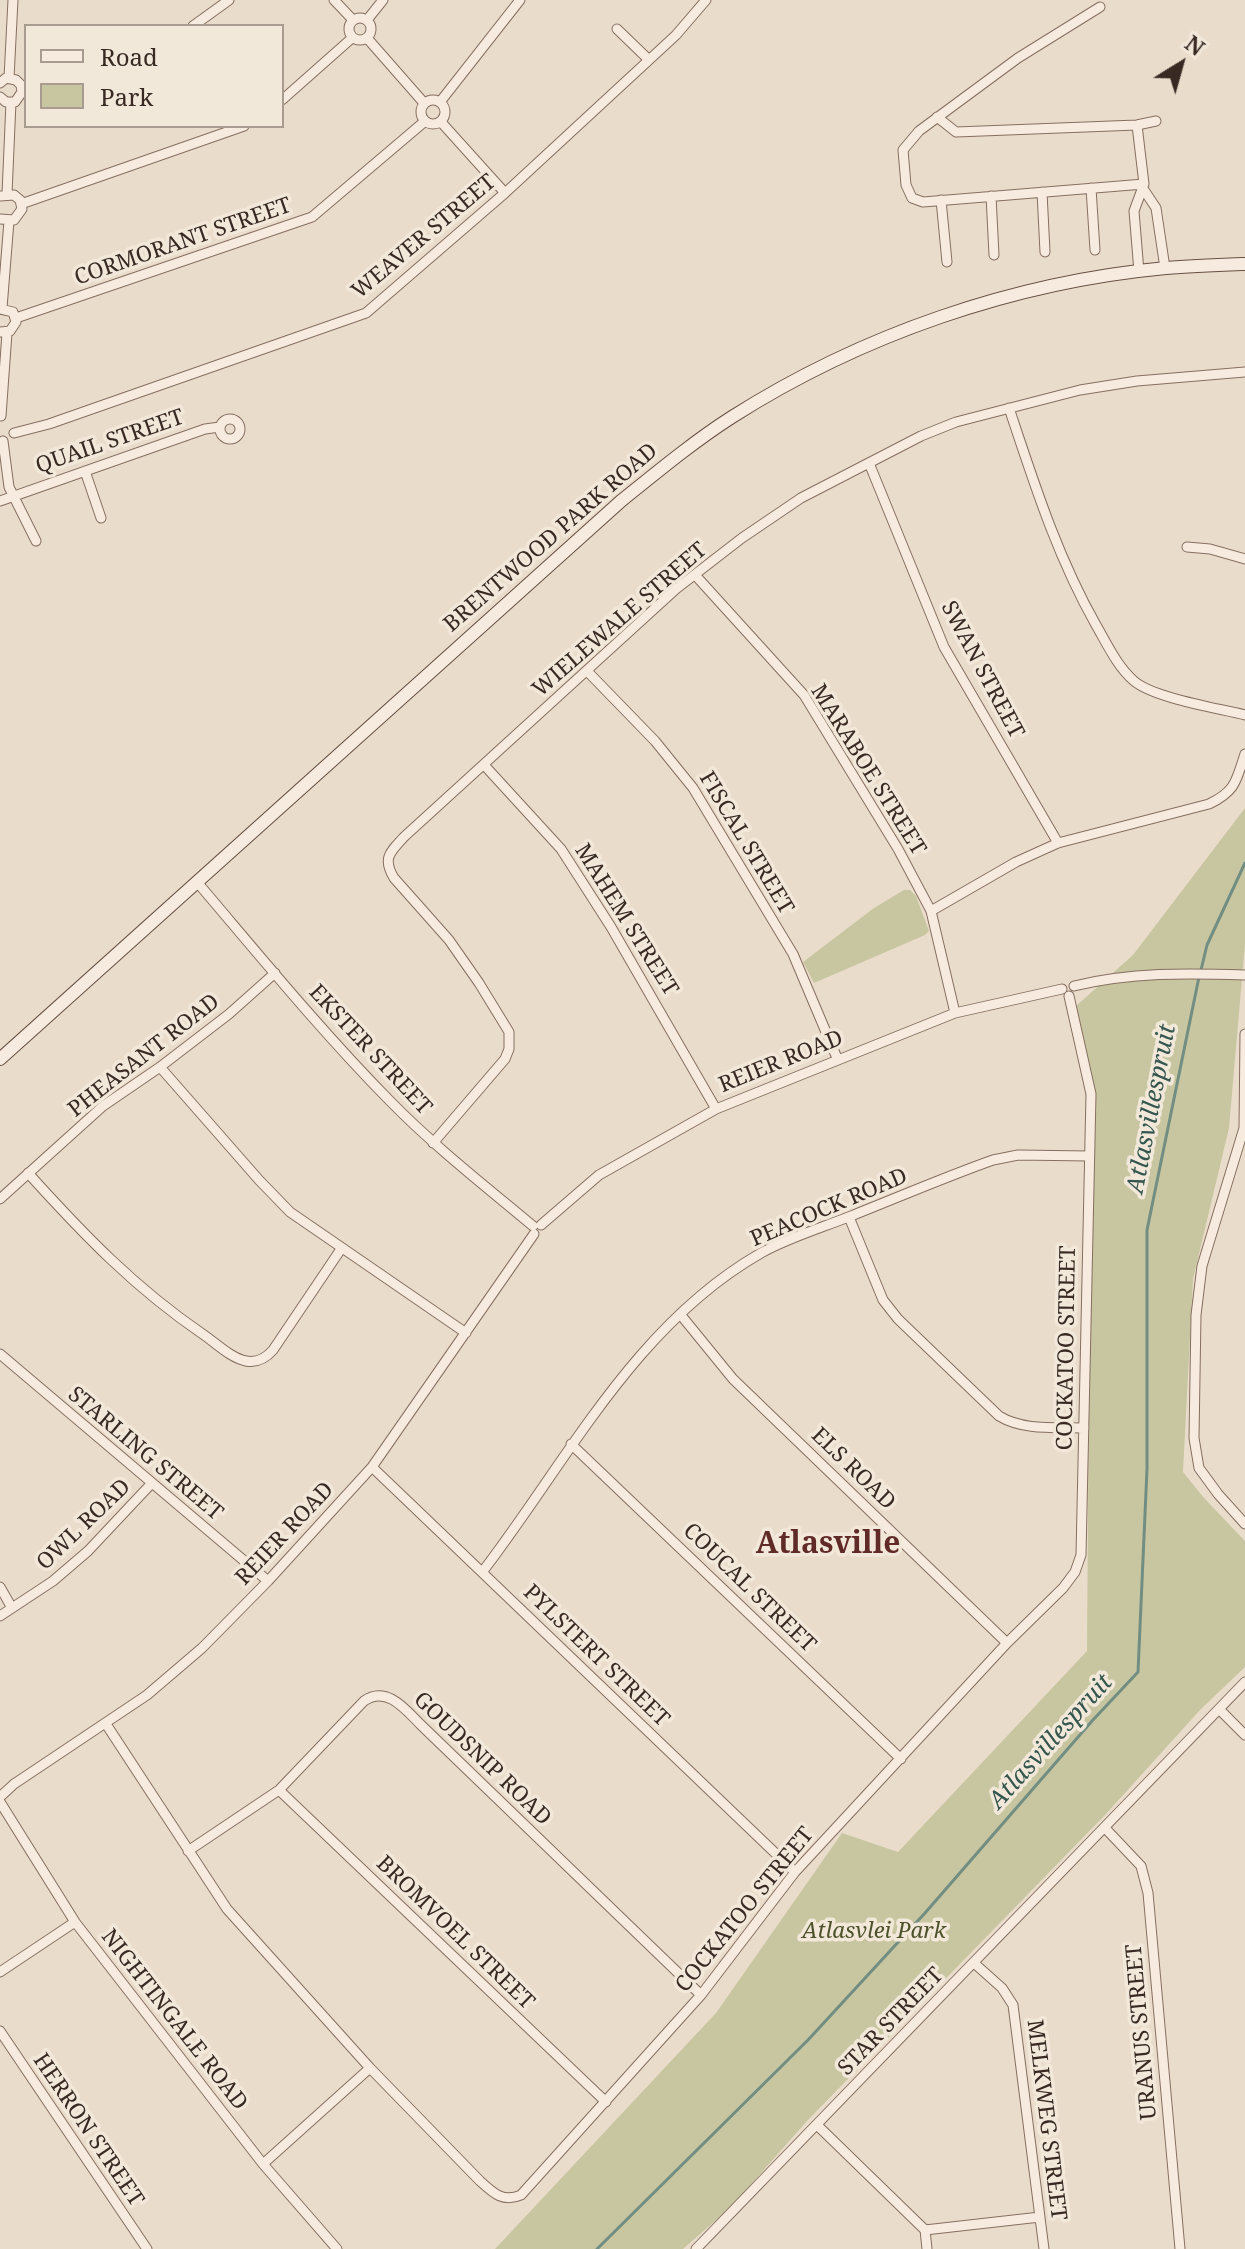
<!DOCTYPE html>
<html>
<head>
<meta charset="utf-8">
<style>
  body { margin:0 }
  #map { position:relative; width:1245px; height:2249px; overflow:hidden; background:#eadccb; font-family:"Noto Serif",serif }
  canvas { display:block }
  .legend { position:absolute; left:24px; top:24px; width:260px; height:104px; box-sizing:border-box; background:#f2e8da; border:2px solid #a89c91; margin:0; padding:10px 14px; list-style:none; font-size:24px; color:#382a23 }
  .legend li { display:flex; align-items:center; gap:16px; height:40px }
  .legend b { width:40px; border:2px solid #a89c91 }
  .north { position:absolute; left:1141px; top:24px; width:80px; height:80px; -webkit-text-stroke:6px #f2e8da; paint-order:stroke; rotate:37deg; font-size:22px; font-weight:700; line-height:32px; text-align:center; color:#382a23 }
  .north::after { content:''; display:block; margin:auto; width:28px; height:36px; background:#382a23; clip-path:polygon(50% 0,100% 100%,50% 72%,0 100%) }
</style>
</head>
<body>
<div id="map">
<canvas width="1245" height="2249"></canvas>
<ul class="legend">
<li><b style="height:10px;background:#f6ebde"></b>Road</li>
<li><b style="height:22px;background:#c8c6a0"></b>Park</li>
</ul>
<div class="north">N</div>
</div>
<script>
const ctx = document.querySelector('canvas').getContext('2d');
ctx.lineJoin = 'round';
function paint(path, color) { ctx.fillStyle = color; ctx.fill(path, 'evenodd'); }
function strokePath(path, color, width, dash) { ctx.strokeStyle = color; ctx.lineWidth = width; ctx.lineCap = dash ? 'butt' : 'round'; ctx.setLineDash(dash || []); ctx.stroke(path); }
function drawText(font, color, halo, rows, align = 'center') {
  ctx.font = font + ' "Noto Serif",serif'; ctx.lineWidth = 7; ctx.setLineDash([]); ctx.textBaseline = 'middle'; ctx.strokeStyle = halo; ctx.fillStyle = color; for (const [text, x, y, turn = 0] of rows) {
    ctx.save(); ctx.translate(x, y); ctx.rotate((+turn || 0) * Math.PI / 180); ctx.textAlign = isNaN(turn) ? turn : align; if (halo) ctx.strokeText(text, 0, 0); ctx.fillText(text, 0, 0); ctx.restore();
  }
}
paint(new Path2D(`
  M1245,808V944L1229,1128L1193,1279L1183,1472L1204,1498L1245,1541V1667L1200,1710L1105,1815L807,2121L731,2207L683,2249H495L716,2013L842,1833L898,1852L1087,1651L1089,1371L1096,1099L1076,1006L1133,955Z
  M904,890H910L916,896L929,931L925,935L814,983L803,962L874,908Z`), '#c8c6a0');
strokePath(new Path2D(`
  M1201,970L1207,945L1245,863
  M597,2249L808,2040L925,1913L1092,1721L1138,1672L1147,1469V1230L1199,977`), '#728d82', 3);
const street = new Path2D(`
  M334,0L353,20
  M1100,7L1018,58L919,131L903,150L906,185L912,198L923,202L1144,184
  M349 29a11 11 0 1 1 22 0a11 11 0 1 1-22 0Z
  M367,20L383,0
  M193,26L229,0
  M617,29L648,59
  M367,38L424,103
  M9,78L13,0
  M0,83L6,78L16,80L21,85L22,92L15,102H6L0,97
  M421 112a12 12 0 1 1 24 0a12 12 0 1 1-24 0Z
  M282,100L352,38
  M440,102L520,0
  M937,117L956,132L1137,125L1156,121
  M441,122L505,193
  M1137,125L1144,184L1134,211L1139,272
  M1091,188L1095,250
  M1144,190L1156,208L1165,268
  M1042,192L1045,252
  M7,194L11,102
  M0,196L14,195L20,200L22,209L14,220L0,219
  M991,196L994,255
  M941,200L947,262
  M21,204L244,126
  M2,308L9,221
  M0,309L13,312L16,322L10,331L0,332
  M16,318L312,217L424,122
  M1009,408C1034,483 1057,556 1096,625C1107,644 1117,666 1134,681C1154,698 1217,708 1245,715
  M1,416L7,333
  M220 429a10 10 0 1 1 20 0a10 10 0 1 1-20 0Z
  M14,433L49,424L366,313L505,193L676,35L706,0
  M3,441L9,487L36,541
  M869,463L944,647L1058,843
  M85,471L101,518
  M0,501L205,429L220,427
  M1187,547L1210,549L1245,559
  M696,576L804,695L898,849L931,911L955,1013
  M587,671L655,741L693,788L793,954L837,1058
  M485,766L561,849L611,927L716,1109
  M197,882C260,956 322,1032 390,1101C434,1146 484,1185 533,1226
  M931,911L1016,862L1058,843L1209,804C1236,791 1236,781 1245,754
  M1074,986C1131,972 1187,973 1245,975
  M1245,1034L1244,1128L1202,1266L1196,1315L1194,1438L1199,1468L1218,1494L1245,1524
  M160,1067L259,1180L290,1212L466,1333
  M433,1143L505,1059L509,1049V1032L479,983L449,940L394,878C382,858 390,852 405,836L676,589L742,538L801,498L921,436L956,422L1080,390L1137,381L1245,372
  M28,1173C84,1235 135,1288 204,1335C217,1344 231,1358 246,1361C257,1363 266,1358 273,1350L341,1249
  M0,1199L103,1106L160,1067L229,1014L275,973
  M849,1217L883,1300L898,1319L999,1416C1024,1431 1056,1427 1084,1428
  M541,1225L599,1175L716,1109L955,1013L1062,989
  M680,1314L733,1379L1007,1643
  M0,1354L268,1581
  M571,1444L901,1759
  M372,1467L795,1872
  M483,1571C568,1460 635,1325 761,1253C790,1237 821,1228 851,1216C899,1197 945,1177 993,1160L1018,1155L1089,1156
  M0,1587L12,1608
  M0,1616L53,1581L88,1551L151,1484
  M1219,1709L1245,1735
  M106,1724L227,1909L370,2068L480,2181C493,2193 503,2203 521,2195L701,1995L795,1872L1007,1643L1063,1588L1075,1572L1081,1555L1091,1094L1069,996
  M279,1790L606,2102
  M0,1797L14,1784L147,1695L202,1648L268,1581L372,1467L534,1234
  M0,1802L75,1922L263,2164L337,2249
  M1105,1828L1141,1866L1148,1893L1180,2249
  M188,1851L279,1790L364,1701C387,1685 406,1710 421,1725L701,1995
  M974,1963L1002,1988L1013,2005L1044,2249
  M0,1972L75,1922
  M0,2031L147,2249
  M817,2125L925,2230L927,2249
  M263,2164L370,2068
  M925,2230L1040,2217
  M696,2249L1245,1682`);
const secondary = new Path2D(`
  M0,1059L621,501C657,472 693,442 732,417C861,335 1014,282 1166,268C1192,266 1219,265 1245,264`);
strokePath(street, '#856f61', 11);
strokePath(secondary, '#675044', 14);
strokePath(street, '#f6ebde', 9);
strokePath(secondary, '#f6ebde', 12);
drawText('22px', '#382a23', '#f2e8da', [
  ["WEAVER STREET",424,237,-40],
  ["CORMORANT STREET",183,242,-19],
  ["QUAIL STREET",110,442,-19],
  ["BRENTWOOD PARK ROAD",551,538,-41],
  ["WIELEWALE STREET",620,620,-41],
  ["SWAN STREET",982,670,62],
  ["MARABOE STREET",868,770,58],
  ["FISCAL STREET",746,843,59],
  ["MAHEM STREET",626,920,58],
  ["EKSTER STREET",370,1050,47],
  ["PHEASANT ROAD",144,1056,-38],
  ["REIER ROAD",781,1062,-22],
  ["PEACOCK ROAD",829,1208,-23],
  ["COCKATOO STREET",1067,1348,-89],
  ["STARLING STREET",145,1454,40],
  ["ELS ROAD",853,1469,44],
  ["OWL ROAD",84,1525,-44],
  ["REIER ROAD",285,1534,-47],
  ["COUCAL STREET",749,1588,44],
  ["PYLSTERT STREET",596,1656,44],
  ["GOUDSNIP ROAD",482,1759,44],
  ["COCKATOO STREET",745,1910,-51],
  ["BROMVOEL STREET",455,1933,44],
  ["NIGHTINGALE ROAD",174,2020,52],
  ["STAR STREET",891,2022,-46],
  ["URANUS STREET",1142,2032,-95],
  ["MELKWEG STREET",1046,2120,83],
  ["HERRON STREET",88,2130,56]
]);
drawText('italic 22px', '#4e522c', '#f2e8da', [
  ["Atlasvlei Park",874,1932]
]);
drawText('italic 24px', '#34564e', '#f2e8da', [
  ["Atlasvillespruit",1152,1109,-79],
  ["Atlasvillespruit",1051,1742,-48]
]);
drawText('bold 30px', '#602a27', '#f2e8da', [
  ["Atlasville",828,1544]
]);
</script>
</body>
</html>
